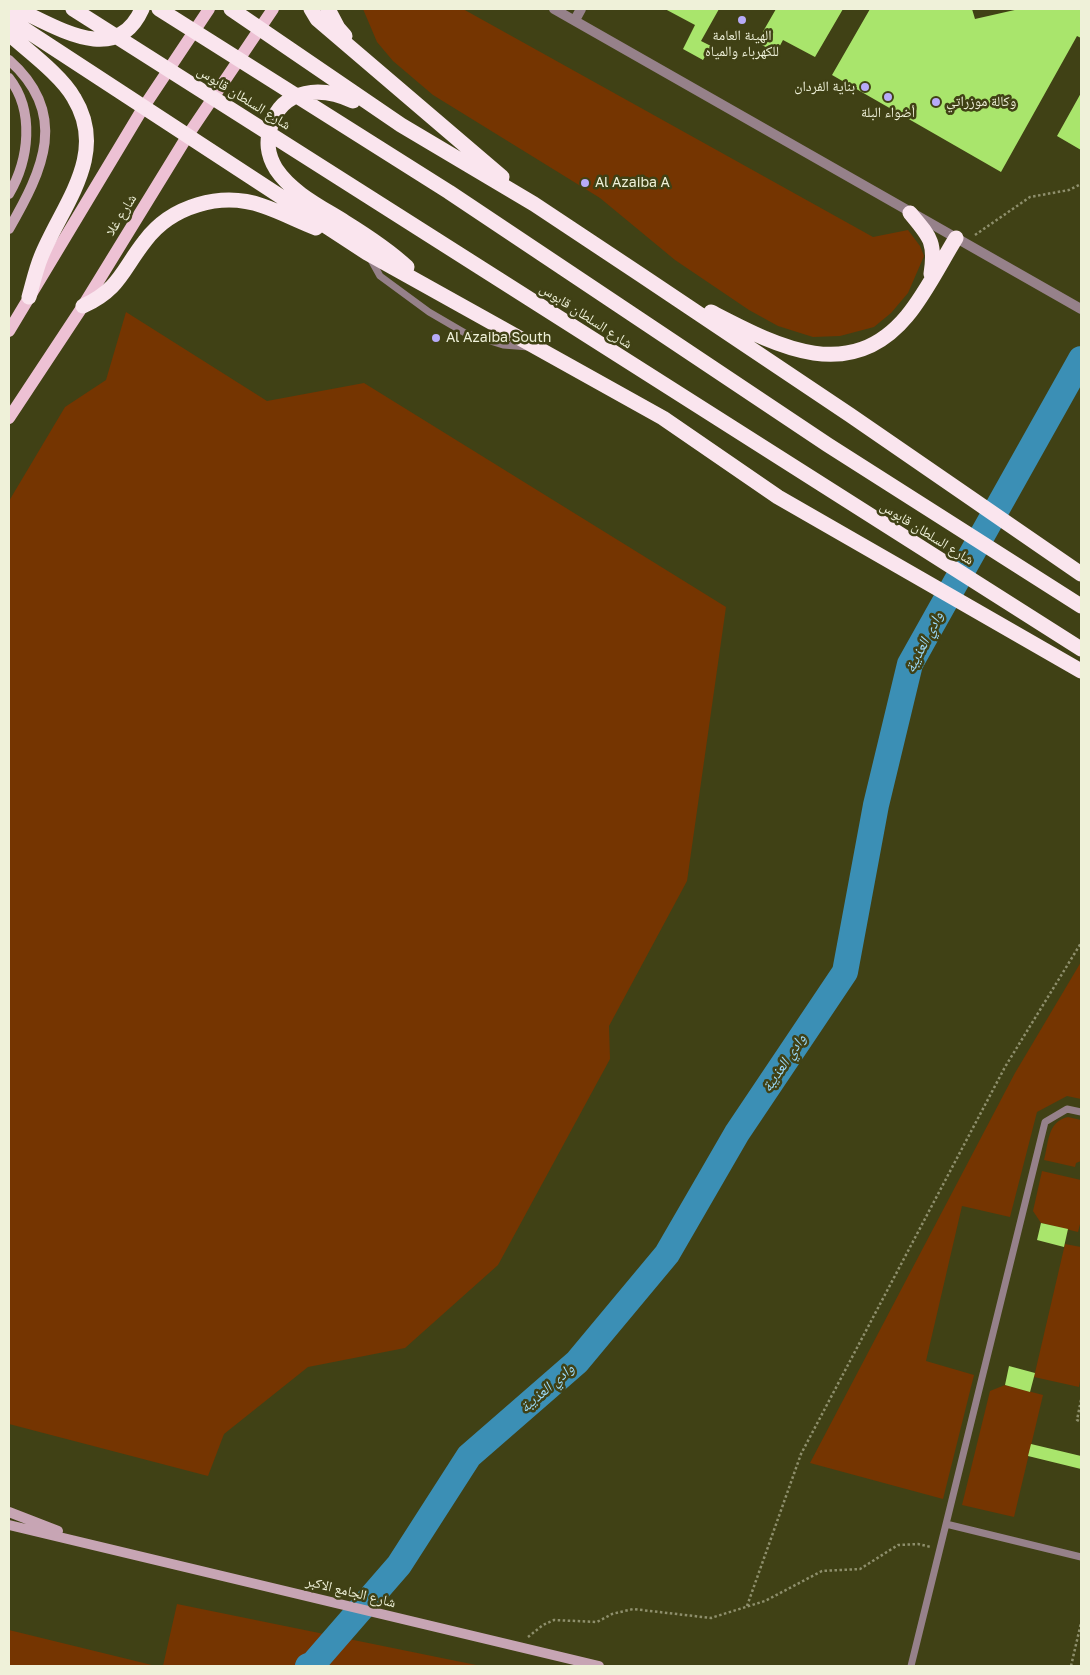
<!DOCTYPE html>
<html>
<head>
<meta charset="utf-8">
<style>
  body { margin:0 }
  #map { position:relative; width:1090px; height:1675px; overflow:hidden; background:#404115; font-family:"Golos Text",sans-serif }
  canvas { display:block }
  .frame { position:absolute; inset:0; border:10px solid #eff1d9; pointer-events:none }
</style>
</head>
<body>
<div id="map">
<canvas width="1090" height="1675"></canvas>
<div class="frame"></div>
</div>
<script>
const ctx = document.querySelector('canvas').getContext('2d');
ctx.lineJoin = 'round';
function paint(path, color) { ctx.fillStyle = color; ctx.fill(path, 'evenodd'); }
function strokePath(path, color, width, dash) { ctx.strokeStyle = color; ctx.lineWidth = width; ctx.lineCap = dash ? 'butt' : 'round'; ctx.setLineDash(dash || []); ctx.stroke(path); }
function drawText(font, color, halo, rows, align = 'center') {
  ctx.font = font + ' "Golos Text","Noto Naskh Arabic",sans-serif'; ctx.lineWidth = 5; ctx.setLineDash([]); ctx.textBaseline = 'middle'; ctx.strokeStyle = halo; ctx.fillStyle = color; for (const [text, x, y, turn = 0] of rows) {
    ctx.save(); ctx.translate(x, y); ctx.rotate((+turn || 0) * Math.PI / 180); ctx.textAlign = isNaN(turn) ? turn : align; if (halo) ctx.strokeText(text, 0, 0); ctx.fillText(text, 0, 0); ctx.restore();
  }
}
paint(new Path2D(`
  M363,9H463L873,237L908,230L920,246L924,256L908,293L891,313L874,327L840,336L813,337L778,326L749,310L675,260L600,198L433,95L393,61L377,42Z
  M126,312L267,401L364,383L726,607L687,881L609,1026L610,1059L498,1265L405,1348L308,1367L224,1434L208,1476L9,1424V501L65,407L106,380Z
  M1081,962V1099L1067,1096L1037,1112L1010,1217L962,1206L926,1361L974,1375L943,1499L810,1463L1015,1073Z
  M1068,1117L1081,1120V1161L1076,1163L1075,1167L1044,1160C1049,1142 1047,1122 1068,1117Z
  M1042,1171L1081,1180V1220L1078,1232L1041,1223L1033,1211Z
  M1065,1244L1081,1247V1376L1079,1387L1034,1377Z
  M1005,1385L1043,1395L1014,1517L962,1505L990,1391Z
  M177,1604L481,1666H163Z
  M9,1630L156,1666H9Z`), '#753501');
strokePath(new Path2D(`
  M308,1666L313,1664L399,1565L469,1456L577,1362L667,1254L737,1133L845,972L876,805L910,664L1081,359`), '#3b8fb5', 26);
paint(new Path2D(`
  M665,9H719L701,41L711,46L703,60L683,49L695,25Z
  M776,9H843L815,57L783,40L776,53L757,42Z
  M870,9H972L975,19L1019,9H1081V38L1077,36L1001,172L832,75Z
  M1081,93V150L1057,136Z
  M1041,1223L1068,1229L1064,1247L1037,1240Z
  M1009,1366L1035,1373L1030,1392L1005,1385Z
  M1031,1444L1081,1456V1469L1028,1456Z`), '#a9e56c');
strokePath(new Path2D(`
  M975,235L1030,197L1069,190L1081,184
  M1081,1400L1077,1420L1081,1422
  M747,1606L801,1454L1005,1067L1081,943
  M528,1637L543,1625L554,1620L597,1622L612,1614L633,1609L711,1618L765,1601L822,1571L860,1569L898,1545L918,1544L931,1547
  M1071,1666L1081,1623`), '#8e8f6c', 2.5, [2.5, 2.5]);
strokePath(new Path2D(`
  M370,258L380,276L429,312L465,333L503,345L529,347
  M946,1524L1045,1122L1067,1109L1081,1112
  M911,1666L946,1524L1081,1557`), '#96818a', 7);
strokePath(new Path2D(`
  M554,9L1081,309
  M575,20L581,9`), '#96818a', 10);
strokePath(new Path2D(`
  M9,60C70,114 43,170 9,229
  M9,78C35,111 29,160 9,194
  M9,1512L58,1531
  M9,1525L599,1666`), '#c7a5b4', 10);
strokePath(new Path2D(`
  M9,331L143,108L209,9
  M9,418L83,306L188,135L273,9`), '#edc1d4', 12);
strokePath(new Path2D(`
  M17,9C57,27 116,67 142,9
  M73,9L1081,649
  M159,9L449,192L828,445L1081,606
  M231,9L401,125L534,204L641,275L850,415L1081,574
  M311,9L317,19L502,177
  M328,9L338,28L345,36
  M9,19L367,253L663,418L778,497L1081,671
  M9,34C28,51 62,76 74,98C109,155 62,205 41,257C36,269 33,283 29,297
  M353,101C322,86 283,88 271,125C266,141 267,154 276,169C292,193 321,207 345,222C366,235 389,250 407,267
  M910,213C930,237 936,242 931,274
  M83,306C120,289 122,270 145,241C171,206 221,191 263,206C281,212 298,221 316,228
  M711,312C775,345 849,386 907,316C926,293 940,264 956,238`), '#fae5ee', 15);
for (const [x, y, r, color] of [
  [742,20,5,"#b7abf8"],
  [865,87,5,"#b7abf8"],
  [888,97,5,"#b7abf8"],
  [936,102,5,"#b7abf8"],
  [585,183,5,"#b7abf8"],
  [436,338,5,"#b7abf8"]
]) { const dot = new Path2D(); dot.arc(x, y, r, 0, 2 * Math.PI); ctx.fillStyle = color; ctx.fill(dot); strokePath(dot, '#404115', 2); }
drawText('14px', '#eff1d9', '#404115', [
  ["الهيئة العامة",742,36,"center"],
  ["للكهرباء والمياه",742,52,"center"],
  ["بناية الفردان",855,87,"right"],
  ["وكالة موزراتي",946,102],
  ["أضواء البلة",888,113,"center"],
  ["Al Azaiba A",595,183],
  ["Al Azaiba South",446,338]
], 'left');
drawText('14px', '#eff1d9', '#404115', [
  ["شارع السلطان قابوس",244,98,32],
  ["شارع غلا",121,215,-58],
  ["شارع السلطان قابوس",586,316,33],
  ["شارع السلطان قابوس",927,533,32],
  ["شارع الجامع الاكبر",351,1592,14]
]);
drawText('italic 15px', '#9bd9f9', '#404115', [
  ["وادي العذيبة",924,642,-63],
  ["وادي العذيبة",784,1063,-56],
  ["وادي العذيبة",547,1388,-41]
]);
</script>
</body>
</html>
